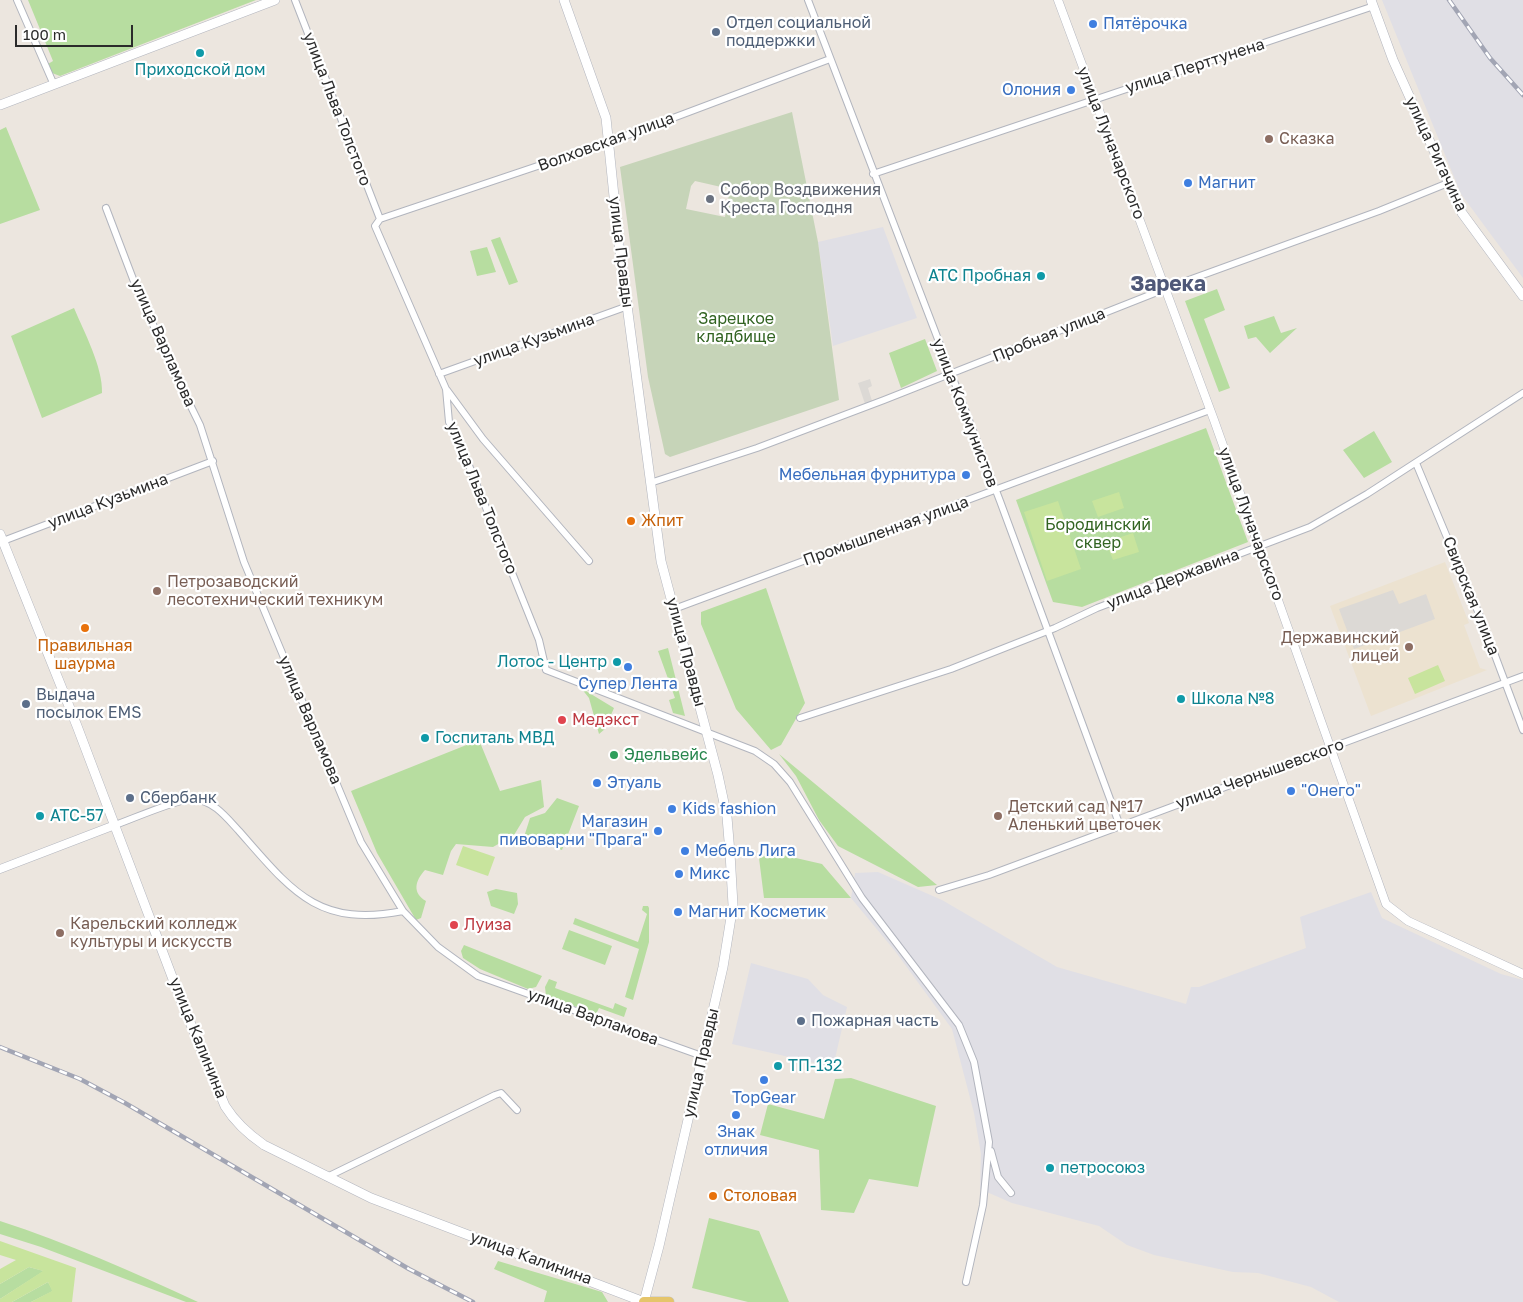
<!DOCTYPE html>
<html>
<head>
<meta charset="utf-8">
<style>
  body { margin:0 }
  #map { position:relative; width:1523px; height:1302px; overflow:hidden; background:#ece6df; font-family:"Golos Text",sans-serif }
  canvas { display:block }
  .scale { position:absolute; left:15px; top:25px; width:118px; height:22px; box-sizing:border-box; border:2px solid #2b2b2b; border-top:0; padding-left:6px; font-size:15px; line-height:18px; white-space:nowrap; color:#2b2b2b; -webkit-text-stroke:4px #fff; paint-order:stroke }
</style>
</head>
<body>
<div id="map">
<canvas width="1523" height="1302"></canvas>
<div class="scale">100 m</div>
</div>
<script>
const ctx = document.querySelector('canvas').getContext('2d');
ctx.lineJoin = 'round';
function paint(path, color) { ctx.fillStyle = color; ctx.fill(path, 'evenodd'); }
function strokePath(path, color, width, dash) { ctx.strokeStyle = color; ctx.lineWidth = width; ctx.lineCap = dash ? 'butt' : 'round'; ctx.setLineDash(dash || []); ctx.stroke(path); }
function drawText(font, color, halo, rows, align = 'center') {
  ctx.font = font + ' "Golos Text",sans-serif'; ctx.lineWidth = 4.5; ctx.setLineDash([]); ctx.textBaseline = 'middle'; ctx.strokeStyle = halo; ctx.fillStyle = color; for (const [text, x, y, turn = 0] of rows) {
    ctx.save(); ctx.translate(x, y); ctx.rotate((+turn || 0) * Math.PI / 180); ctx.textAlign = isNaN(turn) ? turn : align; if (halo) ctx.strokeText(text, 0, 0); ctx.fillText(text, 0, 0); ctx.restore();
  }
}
paint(new Path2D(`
  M1382,0H1523V278L1461,194Z
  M883,227L917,318L833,346L818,242Z
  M878,872L942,900L1057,967L1186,1004L1191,987H1199L1306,948L1300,917L1371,892L1382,918L1501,974L1523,980V1302H1339L1311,1287L1258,1273L1233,1272L1154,1255L1127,1245L1099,1226L1012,1203L980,1189L981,1154L974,1113L952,1029L895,951L851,898L855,873Z
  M751,963L808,979L823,995L847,1007L833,1067L732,1044Z`), '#e0dfe5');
paint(new Path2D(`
  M1445,562L1469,623L1464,625L1480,668L1487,670L1371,716L1330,606Z`), '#ece2d0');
paint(new Path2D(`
  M28,0H256L60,76L52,73L48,64L53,61Z
  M6,127L40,210L0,224V130Z
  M500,237L518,282L509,285L491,240Z
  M487,247L496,272L477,276L470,251Z
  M1217,289L1225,310L1204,319L1230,388L1219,392L1185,301Z
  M74,308C84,332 103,367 102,393L42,418L11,336Z
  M1274,316L1281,333L1297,328L1270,353L1256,337L1248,339L1244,326Z
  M925,339L937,371L901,388L889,353Z
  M1206,428L1248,542L1082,607L1053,602L1016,500Z
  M1374,431L1392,462L1364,478L1343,450Z
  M766,588L805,703L781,745L771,750L736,709L701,624V612Z
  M668,648L685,716L673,713L669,700L675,698L658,651Z
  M581,688L614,708L605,729L599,734L589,698Z
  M479,740L500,791L541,780L544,807L525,817L514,835L493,847L456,844L451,851L443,875L425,870C415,881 412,893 426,901L421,918L416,920L377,853L351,791Z
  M779,754L937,885L918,887L838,846L819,820L796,776Z
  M557,798L579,806L562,850L524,837L530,818L545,813Z
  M774,853L822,864L851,898H764L759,858Z
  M496,889L517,893L518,904L514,914L491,906L487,892Z
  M643,906H648L649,908V942L633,1000L625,997L639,949L573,924L575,918L638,942L647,914L642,910Z
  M569,930L612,946L605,965L562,949Z
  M464,945L542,976L536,987L528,989L480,969L463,958L461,951Z
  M549,979L557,982L555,988L613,1009L615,1003L627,1008L624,1017L599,1008L596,1014L546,996L545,987Z
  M851,1078L936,1106L918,1187L869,1179L854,1213L821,1210L819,1150L760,1135L768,1104L824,1119L835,1079Z
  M709,1218L759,1231L789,1302H748L692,1288Z
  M0,1221C68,1243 133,1272 198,1302H186L41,1247L0,1234Z
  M498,1261L602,1292L608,1302H544L547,1291L494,1269Z
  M29,1267L44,1271L0,1299V1284Z
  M48,1282L53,1291L31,1302H12Z`), '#b7dda0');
paint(new Path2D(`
  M792,112L818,242L839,400L670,457L665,454L648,377L620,167ZM695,181L730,189L725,217L686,209L691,186Z`), '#c6d4b8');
paint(new Path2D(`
  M1119,492L1124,508L1098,517L1092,501Z
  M1058,501L1081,569L1047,581L1024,512Z
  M1133,533L1139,552L1113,560L1106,542Z
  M1438,665L1445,681L1415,694L1408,678Z
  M463,846L495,857L488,876L456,865Z
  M0,1241L76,1268L72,1302H31L52,1291L48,1282L12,1302H0V1299L43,1271L29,1267L0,1284V1269L16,1260L0,1255Z`), '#c8e49d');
paint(new Path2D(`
  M870,379L872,386L868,388L872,401L865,404L858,383Z
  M1393,590L1399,604L1426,594L1435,619L1354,649L1339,609Z`), '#dcd9d5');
const minor = new Path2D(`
  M17,0L54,85
  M295,0L380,219L375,226L446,389L449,422L458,438L539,640L546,670L755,751L774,764L790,782L862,898L959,1025L974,1062L989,1142L983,1205L966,1282
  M808,0L1000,501L1120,826
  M873,174L1374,6
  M106,208L133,279L173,370L200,425L244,562L361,842L403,911L438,947L478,976L702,1056
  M380,219L609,142L830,59
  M439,374L628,306
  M447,390L483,439L589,561
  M1416,463L1484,626L1523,730
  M650,483L757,448L884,400L1175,285L1379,211L1448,183
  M3,541L213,461
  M674,609L1210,410
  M800,718L951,669L1055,628L1097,608L1310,527L1367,494L1523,393
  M115,825C130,820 182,797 194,799C214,801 226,817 239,831C291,890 317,928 403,911
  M939,890L989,875L1523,676
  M991,1151L998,1177L1011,1193
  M327,1177L495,1095L501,1093L517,1110`);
const tertiary = new Path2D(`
  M1058,0L1214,420L1386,904L1408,921L1523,974
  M0,869L115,825`);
const secondary = new Path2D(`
  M1371,0L1393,60L1462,213L1523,296
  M0,105L275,0
  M0,534L77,726L182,1003L225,1106C235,1122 248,1134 264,1145L371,1198L644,1302L659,1246L723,967L733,905L730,853L727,817L718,775L661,561L619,245L606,118L564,0`);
const primary = new Path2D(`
  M644,1302H669`);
strokePath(minor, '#b2b5be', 8);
strokePath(tertiary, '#b2b5be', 9);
strokePath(secondary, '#b2b5be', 10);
strokePath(primary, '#c4c4c4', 11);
strokePath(minor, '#fff', 6);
strokePath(tertiary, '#fff', 8);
strokePath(secondary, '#fff', 9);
strokePath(primary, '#e5c56b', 10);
const rail = new Path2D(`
  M1449,0L1490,58L1523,95
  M0,1047L80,1079L125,1103L409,1269L473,1302`);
strokePath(rail, '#a2a5b4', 4.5);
strokePath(rail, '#fff', 2.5, [8]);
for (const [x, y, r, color] of [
  [1093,24,5,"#3f7fe0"],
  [716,32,5,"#5c6f8a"],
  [200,53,5,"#0f9aa8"],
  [1071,90,5,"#3f7fe0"],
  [1269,139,5,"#8d6e63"],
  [1188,183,5,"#3f7fe0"],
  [710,199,5,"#6b7280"],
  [1041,276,5,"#0f9aa8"],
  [966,475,5,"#3f7fe0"],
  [631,521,5,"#e8710a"],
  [157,591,5,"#8d6e63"],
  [85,628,5,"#e8710a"],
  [1409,647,5,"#8d6e63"],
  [617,662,5,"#0f9aa8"],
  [628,667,5,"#3f7fe0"],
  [1181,699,5,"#0f9aa8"],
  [26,704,5,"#5c6f8a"],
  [562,720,5,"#e0444e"],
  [425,738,5,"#0f9aa8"],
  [614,755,5,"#2e9e5b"],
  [597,783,5,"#3f7fe0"],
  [1291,791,5,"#3f7fe0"],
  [130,798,5,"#5c6f8a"],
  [672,809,5,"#3f7fe0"],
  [40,816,5,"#0f9aa8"],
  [998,816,5,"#8d6e63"],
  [658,831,5,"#3f7fe0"],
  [685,851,5,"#3f7fe0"],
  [679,874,5,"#3f7fe0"],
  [678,912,5,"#3f7fe0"],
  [454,925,5,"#e0444e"],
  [60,933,5,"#8d6e63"],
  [801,1021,5,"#5c6f8a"],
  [778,1066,5,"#0f9aa8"],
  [764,1080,5,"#3f7fe0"],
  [736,1115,5,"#3f7fe0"],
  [1050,1168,5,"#0f9aa8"],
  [713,1196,5,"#e8710a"]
]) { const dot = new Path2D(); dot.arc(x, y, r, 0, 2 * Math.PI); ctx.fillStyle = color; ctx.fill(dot); strokePath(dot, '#fff', 2); }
drawText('16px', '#4e5e75', '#fff', [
  ["Отдел социальной",726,23],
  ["поддержки",726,41],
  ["Выдача",36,695],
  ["посылок EMS",36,713],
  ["Сбербанк",140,798],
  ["Пожарная часть",811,1021]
], 'left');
drawText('16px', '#366cbe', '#fff', [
  ["Пятёрочка",1103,24],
  ["Олония",1061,90,"right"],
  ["Магнит",1198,183],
  ["Мебельная фурнитура",956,475,"right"],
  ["Супер Лента",628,684,"center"],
  ["Этуаль",607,783],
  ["\"Онего\"",1301,791],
  ["Kids fashion",682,809],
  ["Магазин",648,822,"right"],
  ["пивоварни \"Прага\"",648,840,"right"],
  ["Мебель Лига",695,851],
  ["Микс",689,874],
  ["Магнит Косметик",688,912],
  ["TopGear",764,1098,"center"],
  ["Знак",736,1132,"center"],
  ["отличия",736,1150,"center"]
], 'left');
drawText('16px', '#2b2b2b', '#fff', [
  ["улица Перттунена",1195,66,-18],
  ["улица Льва Толстого",337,109,69],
  ["Волховская улица",606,142,-20],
  ["улица Луначарского",1111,143,69],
  ["улица Ригачина",1436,154,65],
  ["улица Правды",621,252,83],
  ["Пробная улица",1049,335,-22],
  ["улица Кузьмина",534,340,-20],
  ["улица Варламова",163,343,66],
  ["улица Коммунистов",965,413,69],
  ["улица Льва Толстого",482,498,68],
  ["улица Кузьмина",108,501,-21],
  ["улица Луначарского",1251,524,70],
  ["Промышленная улица",886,531,-20],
  ["улица Державина",1173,579,-21],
  ["Свирская улица",1471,596,68],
  ["улица Правды",686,652,75],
  ["улица Варламова",310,720,67],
  ["улица Чернышевского",1260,774,-20],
  ["улица Варламова",593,1017,20],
  ["улица Калинина",198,1038,68],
  ["улица Правды",701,1063,-77],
  ["улица Калинина",531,1258,20]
]);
drawText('16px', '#0d838f', '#fff', [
  ["Приходской дом",200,70,"center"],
  ["АТС Пробная",1031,276,"right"],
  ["Лотос - Центр",607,662,"right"],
  ["Школа №8",1191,699],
  ["Госпиталь МВД",435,738],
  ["АТС-57",50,816],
  ["ТП-132",788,1066],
  ["петросоюз",1060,1168]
], 'left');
drawText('16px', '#785e54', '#fff', [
  ["Сказка",1279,139],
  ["Петрозаводский",167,582],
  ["лесотехнический техникум",167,600],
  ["Державинский",1399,638,"right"],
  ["лицей",1399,656,"right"],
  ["Детский сад №17",1008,807],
  ["Аленький цветочек",1008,825],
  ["Карельский колледж",70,924],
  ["культуры и искусств",70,942]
], 'left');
drawText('16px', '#5b616d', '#fff', [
  ["Собор Воздвижения",720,190],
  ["Креста Господня",720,208]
], 'left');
drawText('16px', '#316321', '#fff', [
  ["Зарецкое",736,319],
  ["кладбище",736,337],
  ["Бородинский",1098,525],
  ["сквер",1098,543]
]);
drawText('16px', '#c56008', '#fff', [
  ["Жпит",641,521],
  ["Правильная",85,646,"center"],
  ["шаурма",85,664,"center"],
  ["Столовая",723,1196]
], 'left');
drawText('16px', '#be3a42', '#fff', [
  ["Медэкст",572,720],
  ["Луиза",464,925]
], 'left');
drawText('16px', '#27864d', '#fff', [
  ["Эдельвейс",624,755]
], 'left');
drawText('bold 21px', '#4f5878', '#fff', [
  ["Зарека",1168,284]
]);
</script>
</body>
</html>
